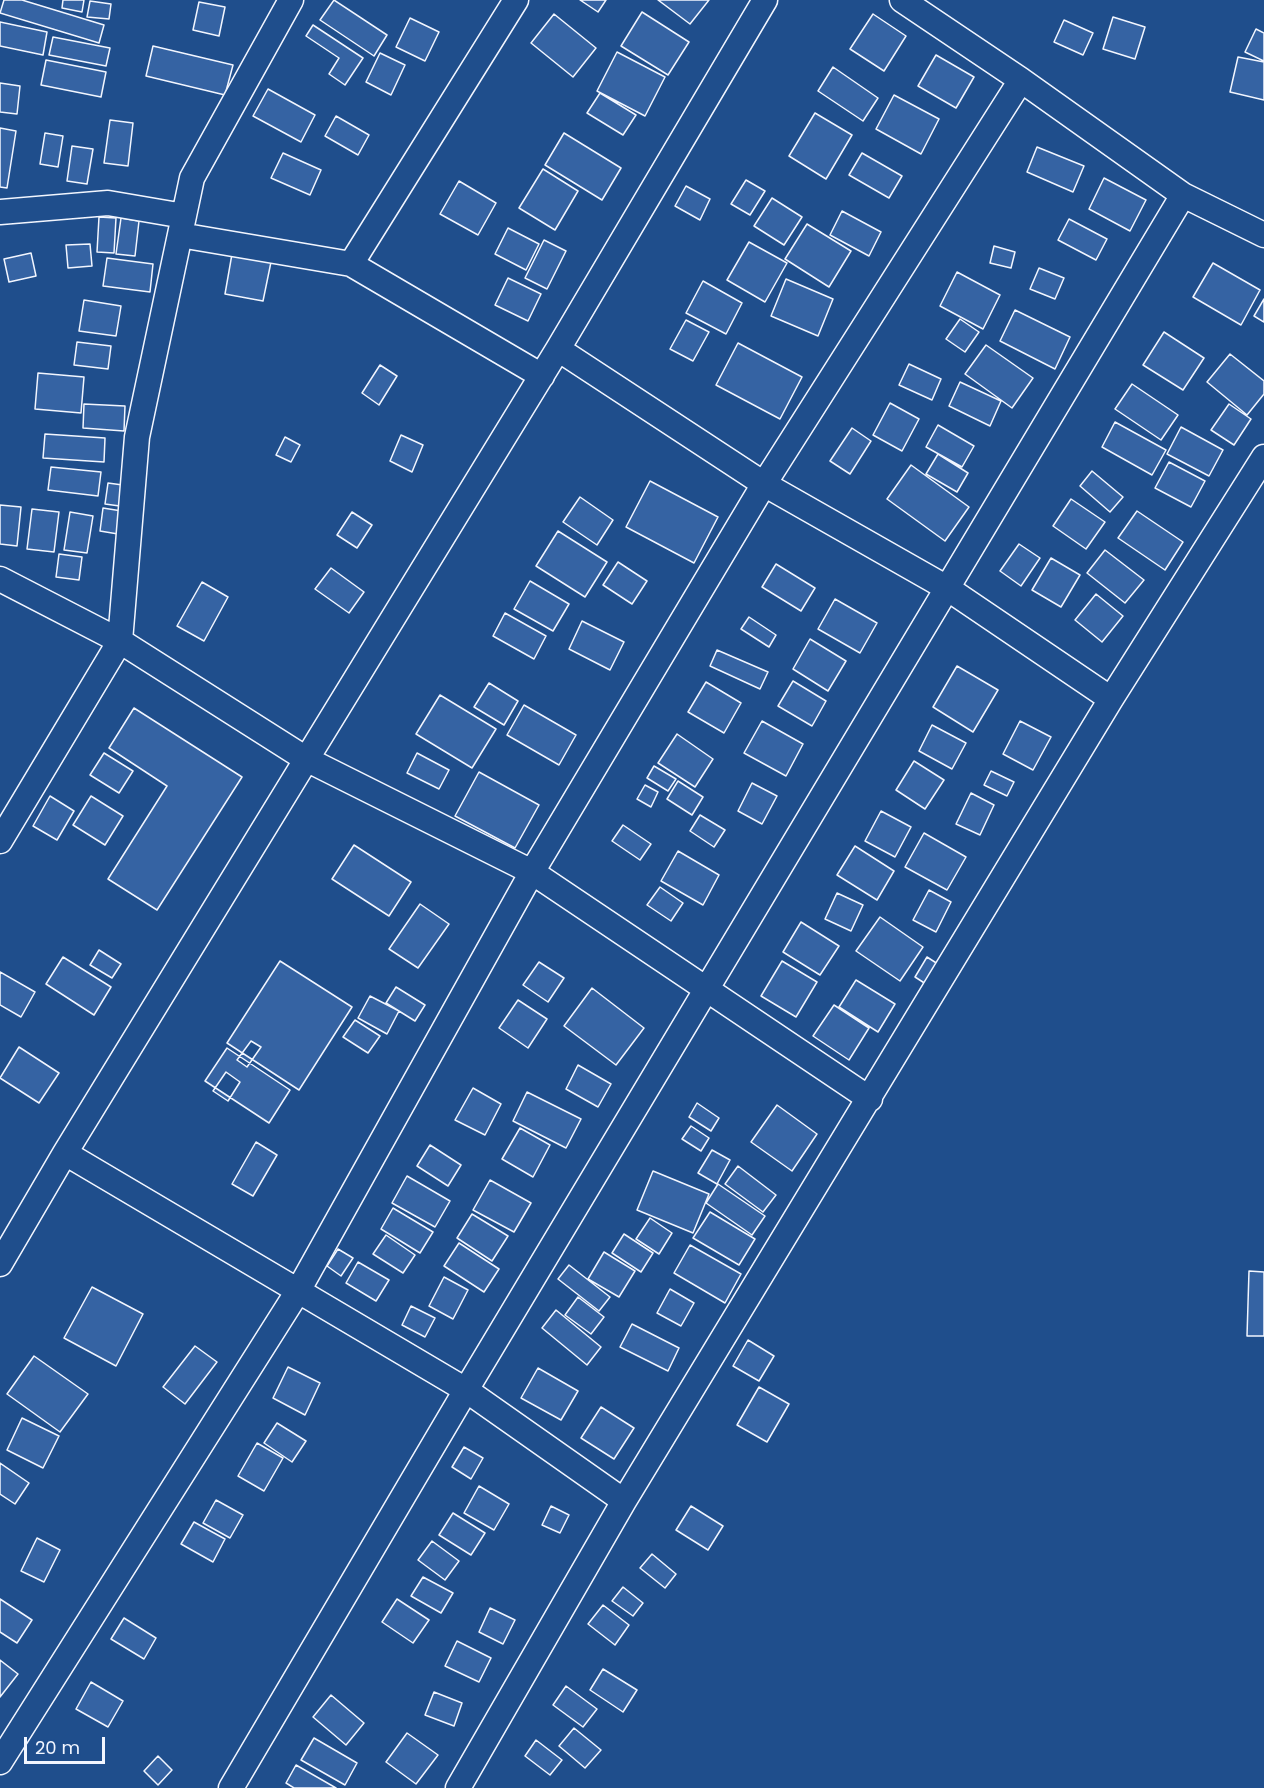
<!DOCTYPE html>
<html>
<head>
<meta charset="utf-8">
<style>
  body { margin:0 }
  #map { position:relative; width:1264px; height:1788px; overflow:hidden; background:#1f4e8c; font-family:Poppins,sans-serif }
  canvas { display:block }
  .scale { position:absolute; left:24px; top:1737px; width:81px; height:27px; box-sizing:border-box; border:3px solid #f2f6ff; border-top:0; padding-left:8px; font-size:18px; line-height:21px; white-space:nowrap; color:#f2f6ff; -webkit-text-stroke:4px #1f4e8c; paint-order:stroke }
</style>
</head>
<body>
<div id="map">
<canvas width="1264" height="1788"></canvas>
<div class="scale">20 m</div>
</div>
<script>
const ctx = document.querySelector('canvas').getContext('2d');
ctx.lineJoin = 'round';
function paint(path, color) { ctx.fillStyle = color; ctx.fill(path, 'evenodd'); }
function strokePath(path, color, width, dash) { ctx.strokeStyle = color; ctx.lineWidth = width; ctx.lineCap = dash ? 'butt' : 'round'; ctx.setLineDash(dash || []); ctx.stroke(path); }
const building = new Path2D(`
  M4,0H22L104,25L99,43L0,13Z
  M63,0H84L82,12L62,8Z
  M334,0L387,35L374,56L320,20Z
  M580,0H606L598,12Z
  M658,0H709L690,24Z
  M90,1L111,4L109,19L87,17Z
  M199,2L225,7L219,36L193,30Z
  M642,12L689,42L668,75L621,46Z
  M554,14L596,48L573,77L531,43Z
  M873,14L906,36L884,71L850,49Z
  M1113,17L1145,27L1135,59L1103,49Z
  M410,18L439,32L425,61L396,47Z
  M1064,20L1093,33L1083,55L1054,42Z
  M0,22L47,32L43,55L0,46Z
  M313,25L363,58L345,85L329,74L339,58L306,36Z
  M1256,29L1264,33V61L1245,52Z
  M53,37L110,48L106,66L49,55Z
  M153,46L233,65L225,95L146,76Z
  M617,52L665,77L645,116L597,91Z
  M380,53L405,65L391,95L366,82Z
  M936,55L974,77L956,108L918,86Z
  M1238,57L1264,62V100L1230,92Z
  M46,60L106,72L101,97L41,85Z
  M833,67L878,98L863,121L818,91Z
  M0,83L20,86L17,114L0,112Z
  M268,89L315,115L301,142L253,116Z
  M600,93L636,115L623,135L587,113Z
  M894,95L939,119L921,154L876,129Z
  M815,113L852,135L826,179L789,156Z
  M336,116L369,135L358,155L325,136Z
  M110,120L133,123L128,166L104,163Z
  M0,128L16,131L7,188L0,187Z
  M45,133L63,136L58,167L40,164Z
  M564,133L621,168L602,200L545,165Z
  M72,146L93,149L87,184L67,181Z
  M1037,147L1084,166L1073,192L1027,172Z
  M283,153L321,170L310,195L271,178Z
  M862,153L902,176L889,198L849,175Z
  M543,169L578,191L555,230L519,208Z
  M1104,178L1146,200L1130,231L1089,209Z
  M746,180L765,191L750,215L731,204Z
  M459,181L496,203L478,235L440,214Z
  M686,186L710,199L700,220L675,206Z
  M772,198L802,217L784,245L754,226Z
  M842,211L881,232L869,256L830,235Z
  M99,217L116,218L114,253L97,252Z
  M121,218L139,221L135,256L116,254Z
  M1069,219L1107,239L1096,260L1058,240Z
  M807,224L851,251L829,287L785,259Z
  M508,228L539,244L526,270L495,254Z
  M544,240L566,251L547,289L525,278Z
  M749,242L787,263L765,302L727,280Z
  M90,244L92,266L68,268L66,245Z
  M994,246L1015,252L1011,268L990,263Z
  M31,253L36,276L9,282L4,259Z
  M232,254L271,262L263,301L225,294Z
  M107,258L153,264L150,292L103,286Z
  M1213,263L1260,290L1241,325L1193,297Z
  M1039,268L1064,278L1055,299L1030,289Z
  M957,272L1000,295L983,329L940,306Z
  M508,278L541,294L528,321L495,305Z
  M786,279L833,299L818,336L771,316Z
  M703,281L742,303L726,334L686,313Z
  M1264,299V322L1254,316Z
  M84,300L121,306L116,336L79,331Z
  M1015,310L1070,337L1055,369L1000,341Z
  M960,319L979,332L965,352L946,339Z
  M686,320L709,332L693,361L670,349Z
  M1164,332L1204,358L1183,390L1143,365Z
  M77,342L111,346L108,369L74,365Z
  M738,343L802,377L780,419L716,385Z
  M986,345L1033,378L1012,408L965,374Z
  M1230,354L1264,381V394L1247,415L1207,382Z
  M909,364L941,379L932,400L899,385Z
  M380,365L397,376L379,405L362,393Z
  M38,373L84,377L81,413L35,409Z
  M960,382L1001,401L990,426L949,406Z
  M1132,384L1178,415L1161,440L1115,409Z
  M890,403L919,419L902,451L873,435Z
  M84,404L125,406L124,431L83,428Z
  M1229,404L1251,419L1234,445L1211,430Z
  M1115,422L1166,450L1152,475L1102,447Z
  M938,425L974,446L962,467L926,447Z
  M1181,427L1223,450L1209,476L1167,454Z
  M852,428L871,441L850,474L830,461Z
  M45,434L105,438L104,462L43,458Z
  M401,435L423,445L412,472L390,461Z
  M285,437L300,445L291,462L276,455Z
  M938,454L968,473L957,492L926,474Z
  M1169,462L1205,481L1191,507L1155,488Z
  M911,465L969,507L945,541L887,499Z
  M51,467L101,472L98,496L48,490Z
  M1092,471L1123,497L1110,512L1080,486Z
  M650,481L718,517L694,563L626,527Z
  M108,483L130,486L127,507L105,504Z
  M580,497L613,520L597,545L563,522Z
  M1071,499L1105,522L1086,549L1053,526Z
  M0,505L21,507L17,546L0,544Z
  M103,508L128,512L124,535L100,531Z
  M32,509L59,512L54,552L27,549Z
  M1137,511L1183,542L1165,570L1118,538Z
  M70,512L93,516L87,553L64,550Z
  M352,512L372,525L357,548L337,535Z
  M558,531L607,562L585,597L536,566Z
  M1019,544L1040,558L1021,586L1000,571Z
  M1105,550L1144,580L1125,603L1087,573Z
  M59,554L82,557L79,580L56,577Z
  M1051,558L1080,575L1061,607L1032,590Z
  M618,562L647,581L632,604L603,585Z
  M776,564L815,588L801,611L762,587Z
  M331,568L364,592L349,613L315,589Z
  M530,581L569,604L553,631L514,609Z
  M202,582L228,597L204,641L177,626Z
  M1096,594L1123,616L1102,642L1075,620Z
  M835,599L877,623L860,653L818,629Z
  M505,613L546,636L534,659L493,636Z
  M749,617L776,635L769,647L741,629Z
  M582,621L624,642L610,670L569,649Z
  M810,639L846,661L828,691L793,669Z
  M717,650L768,672L760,689L710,666Z
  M957,666L998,690L973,732L933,707Z
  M793,681L826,701L812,726L778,706Z
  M706,682L741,703L724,733L688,712Z
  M489,683L518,701L504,725L474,707Z
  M440,695L496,729L472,768L416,734Z
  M524,705L576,735L559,765L507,735Z
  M134,708L242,777L157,910L108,879L167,786L109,748Z
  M762,721L803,744L786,776L744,753Z
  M1020,721L1051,737L1033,770L1003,754Z
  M932,725L966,743L952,769L919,751Z
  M677,734L713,759L695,787L658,763Z
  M104,753L133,771L119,793L90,775Z
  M417,753L449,770L439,789L407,773Z
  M914,761L944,780L925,809L896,790Z
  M654,766L676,779L668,791L647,778Z
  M991,771L1014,782L1007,796L984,785Z
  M479,772L539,805L515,848L455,816Z
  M678,781L703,797L692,815L667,799Z
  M752,783L777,796L762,824L738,811Z
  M645,785L658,792L651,807L637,799Z
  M971,793L994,805L980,835L956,824Z
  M50,796L74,811L57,840L33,826Z
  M91,796L123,816L105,845L73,825Z
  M881,811L911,827L895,857L865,841Z
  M700,815L725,830L714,847L690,831Z
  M623,825L651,844L640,860L612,841Z
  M924,833L966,857L947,890L905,867Z
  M354,845L411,882L389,916L332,879Z
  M855,846L894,871L877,900L837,875Z
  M678,851L719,875L703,905L661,881Z
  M660,887L683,903L671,921L647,905Z
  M929,890L951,902L936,932L913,920Z
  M837,893L863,905L851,931L825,919Z
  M420,904L449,924L418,968L389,949Z
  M880,917L923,947L900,981L856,951Z
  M801,922L839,946L820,975L783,952Z
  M99,950L121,964L112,978L90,965Z
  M63,957L111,987L94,1015L46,984Z
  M927,957L941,966L929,986L915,977Z
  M280,961L352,1007L299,1090L227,1043Z
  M782,961L817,982L796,1017L761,996Z
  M539,962L564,978L548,1002L523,985Z
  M0,972L35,992L21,1017L0,1005Z
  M856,980L895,1004L878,1032L839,1007Z
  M396,987L425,1005L415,1021L386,1003Z
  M592,988L644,1028L616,1065L564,1026Z
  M370,996L399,1011L387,1034L358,1018Z
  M518,1000L547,1019L528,1048L499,1028Z
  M834,1005L869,1028L849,1060L813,1036Z
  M355,1020L380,1036L368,1053L343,1037Z
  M251,1041L261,1047L247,1067L237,1060Z
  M19,1047L59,1073L39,1103L0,1078Z
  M227,1048L290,1090L269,1123L205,1081Z
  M578,1065L611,1084L598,1107L566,1089Z
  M226,1072L240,1082L228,1101L213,1091Z
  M473,1088L501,1104L485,1135L455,1120Z
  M527,1092L581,1119L566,1148L513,1121Z
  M697,1103L719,1118L711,1131L689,1117Z
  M777,1105L817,1134L792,1171L751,1142Z
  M691,1126L709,1138L701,1151L682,1139Z
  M520,1128L550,1145L533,1177L502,1159Z
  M256,1142L277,1155L253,1196L232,1184Z
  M430,1145L461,1165L448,1186L417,1166Z
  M712,1150L730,1160L717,1184L698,1173Z
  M738,1166L776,1195L763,1212L725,1184Z
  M653,1171L709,1194L693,1233L637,1210Z
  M407,1176L450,1201L435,1227L392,1203Z
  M490,1180L531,1203L514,1232L473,1210Z
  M718,1184L765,1216L752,1235L706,1203Z
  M393,1208L433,1232L420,1253L381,1229Z
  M710,1212L755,1239L739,1265L693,1238Z
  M472,1214L508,1236L492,1261L457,1238Z
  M650,1218L672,1233L659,1254L636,1239Z
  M624,1234L653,1253L641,1272L612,1253Z
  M386,1235L415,1255L403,1273L373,1254Z
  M459,1243L499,1269L484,1292L444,1266Z
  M690,1245L741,1274L725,1303L674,1273Z
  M338,1249L353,1258L341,1276L327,1266Z
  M604,1252L635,1271L619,1297L588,1279Z
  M358,1262L389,1280L376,1301L346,1283Z
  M569,1265L610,1297L599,1311L558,1279Z
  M1249,1271L1264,1272V1336H1247Z
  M444,1277L468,1290L453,1319L429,1306Z
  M92,1287L143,1314L116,1366L64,1338Z
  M670,1289L694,1303L681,1326L657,1313Z
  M578,1297L604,1317L591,1334L565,1315Z
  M411,1306L435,1318L425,1337L402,1325Z
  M556,1310L601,1347L587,1365L542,1328Z
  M632,1324L679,1348L668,1371L620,1347Z
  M748,1340L774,1356L759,1381L733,1366Z
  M195,1346L217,1362L185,1404L163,1387Z
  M34,1356L88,1394L60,1432L7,1394Z
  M288,1367L320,1383L305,1415L273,1398Z
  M538,1368L578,1391L561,1420L521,1398Z
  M759,1387L789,1404L767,1442L737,1425Z
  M601,1407L634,1428L614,1459L581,1438Z
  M22,1418L59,1436L43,1468L7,1450Z
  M277,1423L306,1441L292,1462L264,1443Z
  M257,1443L283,1458L264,1491L238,1476Z
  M464,1447L483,1458L471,1479L452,1467Z
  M0,1463L29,1483L15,1504L0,1494Z
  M479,1486L509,1504L494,1530L464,1513Z
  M216,1500L243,1515L230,1538L203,1523Z
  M551,1506L569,1515L560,1533L542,1525Z
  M691,1506L723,1526L708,1550L676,1530Z
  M453,1513L485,1533L471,1555L439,1535Z
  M194,1522L225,1539L213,1562L181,1544Z
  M37,1538L60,1550L44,1582L21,1571Z
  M432,1541L459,1561L445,1580L418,1560Z
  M652,1554L676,1574L665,1588L640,1568Z
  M423,1577L453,1593L441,1613L411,1596Z
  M623,1587L643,1603L633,1616L612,1601Z
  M0,1599L32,1620L17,1643L0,1632Z
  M397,1599L429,1620L413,1643L382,1622Z
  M603,1605L629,1625L615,1645L588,1624Z
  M490,1608L515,1620L503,1644L479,1632Z
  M124,1618L156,1638L144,1659L111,1639Z
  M457,1641L491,1658L479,1682L445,1666Z
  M0,1660L18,1674L0,1697Z
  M603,1669L637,1690L623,1712L590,1690Z
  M91,1682L123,1701L108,1727L76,1709Z
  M566,1686L597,1709L583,1727L553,1705Z
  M434,1692L462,1703L454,1726L425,1715Z
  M331,1695L364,1723L346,1745L313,1717Z
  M574,1728L601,1750L585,1768L559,1746Z
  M407,1733L438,1755L416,1784L386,1762Z
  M314,1738L357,1763L345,1785L301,1760Z
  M536,1740L562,1760L550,1775L525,1756Z
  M158,1756L172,1770L158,1785L144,1771Z
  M296,1765L336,1788H294L286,1783Z`);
paint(building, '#3563a3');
strokePath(building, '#f2f6ff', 1.5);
const minor = new Path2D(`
  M902,0L1021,80L1183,195L1264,235
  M0,212L108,203L184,216
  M180,235L351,264L542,376
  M351,264L516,0
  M558,349L764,484L947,588L1111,699
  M0,579L120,641L306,759L532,872L870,1099
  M0,841L120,641L137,437L192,178L291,0
  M65,1153L466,1390L624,1501
  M0,1264L65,1153L558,349L765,0
  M0,1762L298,1291L532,872L764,484L1021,80
  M231,1788L466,1390L1183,195
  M458,1788L624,1501L1111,699L1264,457`);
strokePath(minor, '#f2f6ff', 27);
strokePath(minor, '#1f4e8c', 24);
</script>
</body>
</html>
